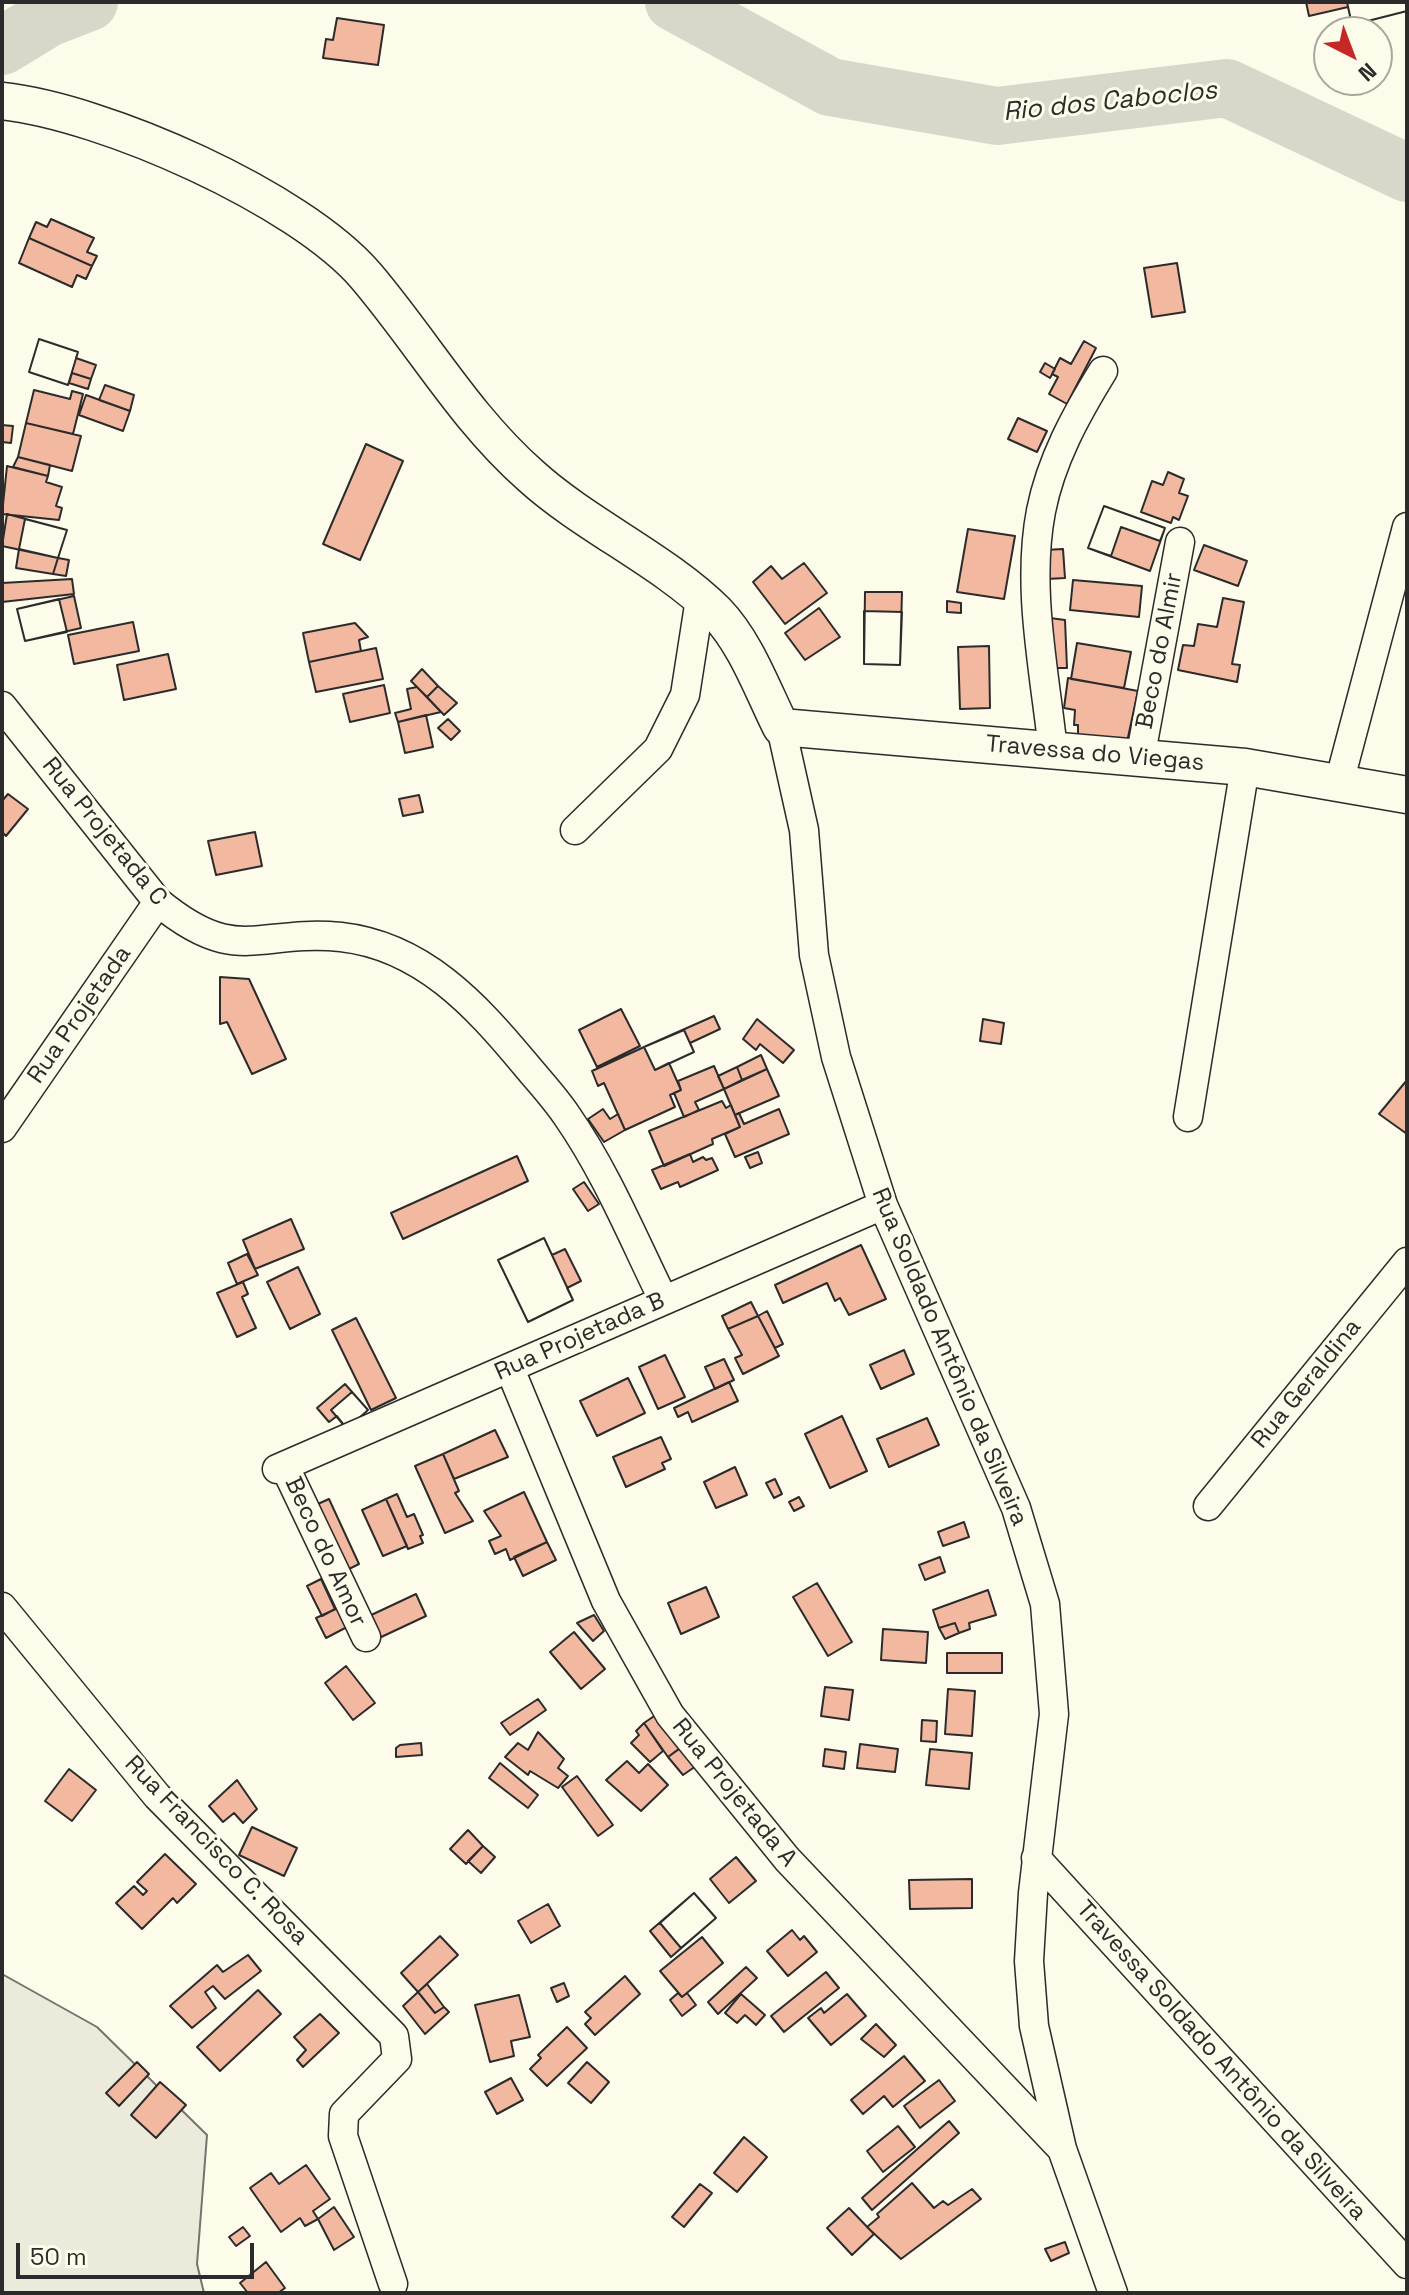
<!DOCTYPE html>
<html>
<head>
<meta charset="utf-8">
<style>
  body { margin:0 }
  #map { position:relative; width:1409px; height:2295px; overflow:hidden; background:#fdfbea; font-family:"Space Grotesk",sans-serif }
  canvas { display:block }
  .frame { position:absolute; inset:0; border:4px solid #2b2b2b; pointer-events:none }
  .north { position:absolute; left:1313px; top:16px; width:80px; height:80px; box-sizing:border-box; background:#fdfbea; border:2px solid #a9a89e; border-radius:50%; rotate:138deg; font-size:22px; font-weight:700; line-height:32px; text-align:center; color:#2b2b2b }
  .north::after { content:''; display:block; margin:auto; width:28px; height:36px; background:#c62828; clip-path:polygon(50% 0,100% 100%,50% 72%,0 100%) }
  .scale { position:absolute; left:16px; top:2243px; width:238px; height:36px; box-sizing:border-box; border:4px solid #2b2b2b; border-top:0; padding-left:10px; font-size:24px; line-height:28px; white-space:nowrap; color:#2b2b2b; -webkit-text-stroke:6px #fdfbea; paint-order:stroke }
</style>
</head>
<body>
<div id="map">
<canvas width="1409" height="2295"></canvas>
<div class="frame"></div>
<div class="north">N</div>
<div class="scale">50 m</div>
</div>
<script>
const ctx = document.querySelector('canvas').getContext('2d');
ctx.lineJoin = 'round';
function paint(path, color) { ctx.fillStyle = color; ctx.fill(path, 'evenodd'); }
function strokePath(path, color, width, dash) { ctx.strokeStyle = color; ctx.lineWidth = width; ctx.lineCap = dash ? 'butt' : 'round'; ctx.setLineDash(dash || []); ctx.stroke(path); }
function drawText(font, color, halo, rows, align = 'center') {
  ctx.font = font + ' "Space Grotesk",sans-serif'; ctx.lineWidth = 6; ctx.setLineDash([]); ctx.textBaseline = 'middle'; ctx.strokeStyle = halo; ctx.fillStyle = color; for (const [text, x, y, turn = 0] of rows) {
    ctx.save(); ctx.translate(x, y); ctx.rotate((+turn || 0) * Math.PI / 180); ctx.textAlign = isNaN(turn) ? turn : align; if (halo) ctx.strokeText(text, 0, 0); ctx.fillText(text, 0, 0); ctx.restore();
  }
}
const green = new Path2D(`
  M2,1974L97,2027L207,2135L197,2264L204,2293H2Z`);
paint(green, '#ecebdb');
strokePath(green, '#74746e', 2);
strokePath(new Path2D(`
  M674,2L830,87L997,116L1227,88L1407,173
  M2,46L48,18L89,2`), '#d8d7c9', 58);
const building = new Path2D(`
  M1306,2H1407V11L1352,25L1348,7L1309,16Z
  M1347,2H1407V11L1352,25Z
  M337,18L384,25L378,65L323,58L326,39L333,40Z
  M51,219L94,238L87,252L97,256L92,266L29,238L36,222L47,227Z
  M29,238L92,266L86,279L77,275L72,287L19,263Z
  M1177,263L1185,312L1152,317L1144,268Z
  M39,339L78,352L68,385L29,372Z
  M39,339L78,352L76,358L96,365L91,379L72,373L68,385L29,372Z
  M1084,341L1096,348L1067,404L1049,394L1058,377L1052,374L1060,358L1071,364Z
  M1045,363L1055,369L1050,378L1040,372Z
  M72,373L91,379L88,389L69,383Z
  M105,385L134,395L130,411L99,400Z
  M34,390L70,399L72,391L83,394L73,434L26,423Z
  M86,395L130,411L123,431L79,415Z
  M2,414V425L13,426L11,443L2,442Z
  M1018,418L1047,431L1037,452L1008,439Z
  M26,423L81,436L72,471L18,457Z
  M366,444L403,461L360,560L323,544Z
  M18,457L50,465L48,476L13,467Z
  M7,466L48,476L46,482L62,487L56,506L62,508L59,520L2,514Z
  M1168,472L1184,479L1179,493L1188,496L1179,520L1173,517L1171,523L1141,512L1152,481L1163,485Z
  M1104,506L1165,528L1160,541L1121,527L1111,556L1088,548Z
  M1104,506L1165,528L1150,571L1088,548Z
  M7,514L67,530L58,558L2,546Z
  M25,519L67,530L58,558L19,549Z
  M968,529L1015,536L1004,599L957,592Z
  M1204,545L1247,561L1238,586L1194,570Z
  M19,549L58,558L53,574L16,568Z
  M1063,549L1065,578L1047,579L1045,550Z
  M58,558L69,560L66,576L53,574Z
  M804,563L827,593L785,624L753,582L771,566L782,579Z
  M72,579L74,594L2,602V583Z
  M1073,580L1142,586L1139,617L1070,610Z
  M865,592H902L900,665L864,664Z
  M74,596L81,628L25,641L17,609Z
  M1223,598L1244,602L1232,664L1240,665L1237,682L1178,670L1183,645L1194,646L1198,624L1217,627Z
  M59,599L67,632L25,641L17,609Z
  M947,601L961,603V613L947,612Z
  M819,608L840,637L805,660L785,633Z
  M864,611L902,612L900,665L864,664Z
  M1050,618L1065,620L1067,668H1053Z
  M133,622L139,651L74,664L68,635Z
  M355,623L368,637L359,640L361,651L309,662L303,633Z
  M1077,643L1131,652L1124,688L1071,679Z
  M989,646L990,708L960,709L958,647Z
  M376,648L383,679L316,692L309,662Z
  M168,654L176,689L124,700L117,665Z
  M422,669L438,686L427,697L411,681Z
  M1068,678L1138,691L1127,742L1078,737V725H1074L1075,710L1064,708Z
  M384,685L390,713L350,722L343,694Z
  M438,686L457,703L444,715L427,697Z
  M417,687L441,712L398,722L395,713L411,709L407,689Z
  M426,715L433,747L405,753L398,722Z
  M448,719L460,731L451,740L438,728Z
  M8,794L28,809L6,836L2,832V801Z
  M419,795L423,812L403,816L399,799Z
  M255,832L262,866L216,875L208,841Z
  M220,977L249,979L286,1059L252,1074L227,1022L220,1024Z
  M621,1009L640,1046L597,1067L579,1030Z
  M714,1016L720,1029L690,1043L694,1052L655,1070L644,1047Z
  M757,1019L794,1050L783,1063L760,1044L756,1050L743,1039Z
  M983,1019L1004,1023L1001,1044L980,1041Z
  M684,1030L694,1052L655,1070L644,1047Z
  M644,1047L655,1070L669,1063L681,1090L670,1095L675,1107L625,1130L604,1083L598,1086L592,1071Z
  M761,1055L767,1069L742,1080L737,1067Z
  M714,1066L724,1089L695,1102L699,1110L684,1117L674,1093L681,1090L678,1081Z
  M737,1067L742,1080L724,1089L718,1076Z
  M767,1069L779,1096L735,1115L724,1089Z
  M1407,1080V1134L1379,1114Z
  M722,1101L726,1108L731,1105L740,1127L712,1139L713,1144L664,1166L649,1131Z
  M603,1109L610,1119L618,1114L625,1130L604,1142L588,1119Z
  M779,1109L789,1134L735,1157L725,1134L740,1127L735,1115L739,1113L744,1124Z
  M758,1152L762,1163L750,1168L745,1157Z
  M690,1154L693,1162L703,1157L706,1160L712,1158L718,1170L680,1187L678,1182L661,1189L652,1170Z
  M517,1156L528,1181L403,1239L391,1213Z
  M584,1182L599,1204L588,1211L573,1189Z
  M291,1219L304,1249L255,1269L243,1240Z
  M544,1238L573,1300L528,1322L498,1260Z
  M544,1238L552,1255L565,1249L581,1281L567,1288L573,1300L528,1322L498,1260Z
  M861,1245L886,1299L849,1315L840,1298L835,1301L827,1283L783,1303L775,1285Z
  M247,1254L258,1275L237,1284L228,1263Z
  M298,1267L320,1314L290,1329L267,1282Z
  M243,1282L248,1294L242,1297L256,1328L237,1337L217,1293Z
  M751,1302L758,1316L728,1329L722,1316Z
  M767,1311L783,1344L775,1348L758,1316Z
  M758,1316L779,1356L743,1374L735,1358L742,1355L728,1329Z
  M356,1318L396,1398L371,1410L332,1330Z
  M904,1350L914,1374L881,1389L870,1365Z
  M665,1355L685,1397L658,1409L639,1367Z
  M724,1359L734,1380L715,1389L705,1367Z
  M628,1378L645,1413L597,1436L580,1401Z
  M729,1382L738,1401L692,1422L688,1412L678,1417L674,1408Z
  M345,1384L368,1410L347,1429L337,1416L329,1422L317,1408Z
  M352,1392L368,1410L347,1429L331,1410Z
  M842,1416L867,1471L830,1488L805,1434Z
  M927,1418L939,1445L889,1467L877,1439Z
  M495,1430L508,1457L454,1479L443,1454Z
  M661,1437L671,1459L662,1463L665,1469L626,1487L613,1457Z
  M443,1454L459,1491L455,1493L473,1521L445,1533L415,1466Z
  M735,1467L747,1495L716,1508L704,1482Z
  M775,1479L782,1494L774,1498L766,1483Z
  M524,1492L547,1542L510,1560L506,1549L495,1554L489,1541L501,1536L484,1511Z
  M397,1494L407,1517L414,1514L423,1535L420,1536L423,1543L408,1549L386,1499Z
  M799,1497L804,1506L794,1511L789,1502Z
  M329,1499L359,1564L341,1573L311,1507Z
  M386,1499L407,1546L383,1556L362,1510Z
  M964,1522L969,1537L943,1546L938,1532Z
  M547,1542L556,1560L523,1576L514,1557Z
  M940,1557L945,1572L925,1580L919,1565Z
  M321,1579L335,1609L322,1616L307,1586Z
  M817,1583L852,1642L828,1656L793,1597Z
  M706,1587L719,1617L681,1634L668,1603Z
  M988,1590L996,1615L969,1623L970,1629L959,1633L955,1623L939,1628L933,1610Z
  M416,1594L426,1616L377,1639L367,1617Z
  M338,1608L347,1627L326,1638L316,1618Z
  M594,1615L604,1631L593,1641L577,1623Z
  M955,1623L959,1633L945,1639L939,1628Z
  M883,1629L928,1632L926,1663L881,1660Z
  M574,1632L605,1669L581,1689L550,1652Z
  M947,1653H1002V1673H947Z
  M346,1666L375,1703L353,1720L325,1683Z
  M825,1687L853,1690L849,1720L821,1716Z
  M948,1689L975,1691L972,1736L945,1734Z
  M538,1699L546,1710L510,1735L501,1723Z
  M660,1712L680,1748L668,1757L644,1723Z
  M922,1720L937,1721L936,1742L921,1741Z
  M644,1723L663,1751L650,1762L631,1743L639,1735L636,1731Z
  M538,1732L564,1759L558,1768L568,1776L558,1788L530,1771L528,1775L505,1757L518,1743L528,1750Z
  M421,1743L422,1755L396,1757V1748L400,1745Z
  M860,1744L898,1749L895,1772L857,1768Z
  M682,1747L696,1766L683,1775L668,1757Z
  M825,1749L846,1752L844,1769L823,1766Z
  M930,1749L972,1753L969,1789L926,1785Z
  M627,1761L639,1773L648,1764L668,1785L641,1811L606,1780Z
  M500,1763L538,1795L528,1808L489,1778Z
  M69,1769L96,1790L72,1821L45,1801Z
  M577,1776L613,1825L598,1836L562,1787Z
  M237,1780L257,1809L243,1823L234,1813L223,1822L209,1806Z
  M252,1827L297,1848L284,1876L239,1855Z
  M468,1830L483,1846L466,1864L450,1849Z
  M483,1846L495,1857L481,1873L468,1861Z
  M165,1854L196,1884L177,1903L173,1898L142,1929L116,1903L134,1886L143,1895L147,1891L137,1882Z
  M736,1857L756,1881L729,1903L710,1879Z
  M972,1879V1908L910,1909L909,1880Z
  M694,1893L716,1918L681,1948L660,1923Z
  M694,1893L716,1918L671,1957L650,1931Z
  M548,1904L560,1926L531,1943L518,1921Z
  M792,1930L800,1940L804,1936L817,1952L788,1976L767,1951Z
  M440,1936L458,1955L418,1992L401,1973Z
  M702,1937L723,1963L682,1997L660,1971Z
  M248,1955L261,1971L225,1999L213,1986L205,1992L216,2008L192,2028L170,2006L217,1965L223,1972Z
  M746,1967L757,1978L718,2014L708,2002Z
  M826,1972L839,1988L784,2032L771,2016Z
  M625,1976L640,1994L595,2035L585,2024L591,2018L585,2012Z
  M564,1983L569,1996L557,2002L551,1988Z
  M427,1984L444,2007L435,2013L418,1992Z
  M258,1990L281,2014L220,2071L197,2047Z
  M418,1992L435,2013L444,2007L449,2012L425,2034L403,2006Z
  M678,1993L682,1997L687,1993L696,2005L682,2016L670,2000Z
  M741,1994L765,2015L756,2025L745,2015L737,2023L725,2013Z
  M847,1994L866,2016L831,2045L808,2018L821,2008L824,2013Z
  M519,1995L530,2037L511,2041L514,2056L490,2062L475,2005Z
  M320,2014L339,2033L303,2067L297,2060L306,2050L294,2037Z
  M876,2024L896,2045L884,2057L861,2039Z
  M567,2027L587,2048L547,2086L530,2069L541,2058L538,2055Z
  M904,2056L925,2081L893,2107L884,2096L863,2114L851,2100Z
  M137,2062L149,2074L119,2106L106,2093Z
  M587,2062L609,2082L591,2103L568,2083Z
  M511,2078L523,2100L497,2114L485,2092Z
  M939,2080L955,2101L920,2128L904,2106Z
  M160,2082L186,2105L156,2138L131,2115Z
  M949,2121L959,2133L872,2210L862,2198Z
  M898,2126L915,2147L883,2172L867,2151Z
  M744,2137L767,2157L737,2192L714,2173Z
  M306,2165L330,2199L313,2211L318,2219L305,2226L300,2218L281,2232L250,2188L271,2173L279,2184Z
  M912,2183L934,2208L943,2201L948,2205L972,2189L981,2199L901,2259L867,2227L879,2217L877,2214Z
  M700,2184L712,2193L684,2227L672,2217Z
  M334,2207L354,2237L334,2250L318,2219Z
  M849,2208L874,2234L852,2255L827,2228Z
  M243,2227L250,2236L236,2246L229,2237Z
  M1065,2242L1069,2253L1051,2261L1045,2249Z
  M266,2262L285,2288L278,2293H248L240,2283Z`);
paint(building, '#f2b8a0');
strokePath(building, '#2b2b2b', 2);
const minor = new Path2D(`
  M2,706L158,902C237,967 257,929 341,937C422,946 476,1005 525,1064C539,1081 555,1098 567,1116C606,1172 633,1238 663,1299
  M781,727L804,830L814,955L836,1057L883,1205L1016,1508L1045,1604L1054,1714L1033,1893L1029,1961L1034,2026L1062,2149L1113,2293
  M1053,751C1045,673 1026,589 1041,511C1051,460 1076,415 1103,371
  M1140,759L1180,542
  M1339,783L1407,527
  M575,830L658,749L685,695L700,599
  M1188,1117L1245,767
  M2,1128L158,902
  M510,1369L606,1601L670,1715L787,1859L1061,2148
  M285,1467L366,1637
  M277,1469L883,1205
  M1208,1506L1407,1262
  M2,1607L157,1796L394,2036L397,2059L344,2114L343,2136L393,2284
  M1036,1858L1407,2264`);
const tertiary = new Path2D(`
  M2,101C104,112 299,198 366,276C423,343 465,418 531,476C585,525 665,561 716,612C746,643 762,689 781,727L1245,767L1407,795`);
strokePath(minor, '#2b2b2b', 31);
strokePath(tertiary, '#2b2b2b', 39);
strokePath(minor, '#fdfbea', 28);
strokePath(tertiary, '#fdfbea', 36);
drawText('24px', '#2b2b2b', '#fdfbea', [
  ["Beco do Almir",1160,651,-79],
  ["Travessa do Viegas",1095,754,5],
  ["Rua Projetada C",104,832,51],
  ["Rua Projetada",80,1015,-55],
  ["Rua Projetada B",580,1337,-24],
  ["Rua Soldado Antônio da Silveira",949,1357,67],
  ["Rua Geraldina",1307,1384,-51],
  ["Beco do Amor",325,1552,65],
  ["Rua Projetada A",734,1793,51],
  ["Rua Francisco C. Rosa",216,1851,46],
  ["Travessa Soldado Antônio da Silveira",1221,2061,48]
]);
drawText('italic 26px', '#2b2b2b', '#fdfbea', [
  ["Rio dos Caboclos",1110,102,-6]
]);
</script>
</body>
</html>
